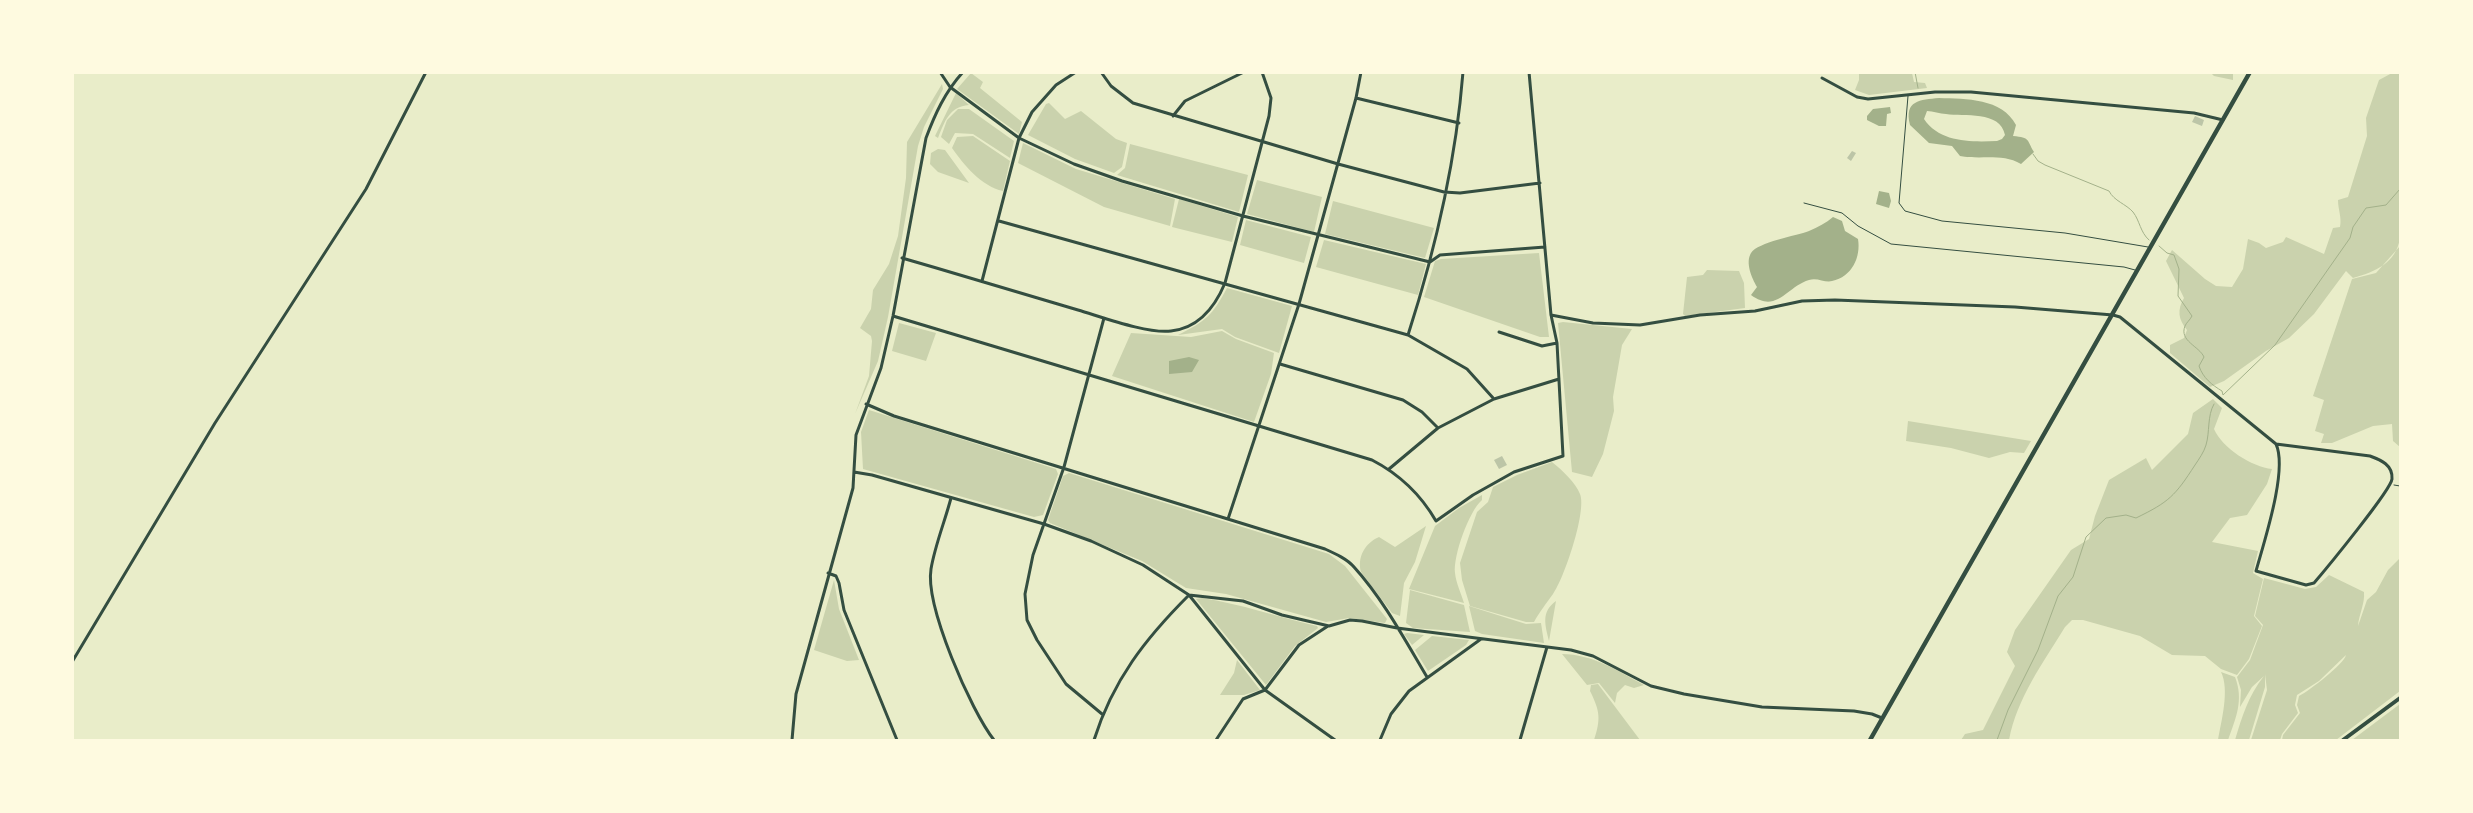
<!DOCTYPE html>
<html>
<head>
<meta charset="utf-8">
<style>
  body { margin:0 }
  #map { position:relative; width:2473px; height:813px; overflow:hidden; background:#e9edc9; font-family:Lato,sans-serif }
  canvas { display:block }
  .frame { position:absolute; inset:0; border:74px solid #fefae0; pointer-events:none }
</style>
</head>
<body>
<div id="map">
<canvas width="2473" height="813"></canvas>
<div class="frame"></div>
</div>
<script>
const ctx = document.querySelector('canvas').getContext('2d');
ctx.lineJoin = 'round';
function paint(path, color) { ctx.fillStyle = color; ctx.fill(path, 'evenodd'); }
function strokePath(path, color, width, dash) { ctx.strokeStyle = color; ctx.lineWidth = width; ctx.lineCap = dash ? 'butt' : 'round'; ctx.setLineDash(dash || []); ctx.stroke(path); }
paint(new Path2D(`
  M971,73L983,82L980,88L1022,122L1019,134L957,89Z
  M1859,73H1912L1914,82L1925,83L1927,88L1869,95L1855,90L1859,80Z
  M2211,73H2233V80L2214,76Z
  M2392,73H2400V238C2396,263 2375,272 2353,278L2346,271L2314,314L2289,338L2266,351L2224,381L2210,387L2170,353V345L2184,338L2187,330C2178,319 2177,310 2184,298L2166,261L2172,250L2205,279L2216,286L2232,287L2243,269L2248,239L2259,243L2266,248L2283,242L2286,237L2324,254L2333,228L2340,227C2342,217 2338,210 2338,200L2348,197L2367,136L2366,118L2379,80Z
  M942,84L943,89L924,127L918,146L888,317L878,361L855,414L869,376L872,341L871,336L860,328L871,309L873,290L889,264L898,236L906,178L907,142Z
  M956,93L969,105C949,107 945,121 938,138L935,136Z
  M1049,103L1065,119L1081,111L1116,139L1127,143L1122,167L1114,173L1075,159L1028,135L1046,104Z
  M958,109H969L1014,141L1010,158L973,134L955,133L949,144L941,137L947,120Z
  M973,136L1010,161L1003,191C981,186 964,165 952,148L957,137Z
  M1023,143L1076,169L1175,199L1170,226L1104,207L1018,163Z
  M1130,144L1248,175L1239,212L1117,175L1125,168Z
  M938,149L945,150L969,183L938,172L930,164L931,153Z
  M1257,180L1322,197L1314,232L1247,214Z
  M1179,199L1238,217L1232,242L1172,227Z
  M1333,201L1434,228L1425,258L1325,234Z
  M1246,220L1311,237L1304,263L1240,245Z
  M1324,240L1426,264L1418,295L1316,267Z
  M2400,246V447L2393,441L2392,424L2373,426L2332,443H2321L2324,434L2315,431L2324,400L2313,396L2352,279L2376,273Z
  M1539,253L1549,337H1540L1424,297L1435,261L1441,259Z
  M1707,270L1739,271L1744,283L1745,308L1685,316L1683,314L1687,277L1703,275Z
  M1227,288L1292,306L1279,353L1235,337L1222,329L1178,335C1206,321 1212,316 1227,288Z
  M1563,322L1632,329L1622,345L1613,397L1614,411L1603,454L1592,477L1572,472L1558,323Z
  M899,323L936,333L926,361L892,351Z
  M1222,331L1236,339L1274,353L1271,374L1254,422L1112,376L1131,333L1191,337Z
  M2213,399L2222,408L2214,429C2222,448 2252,467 2272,469L2267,484L2247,515L2230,518L2212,542L2258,551L2253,573L2263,579L2254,616L2262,626L2249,659L2237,675L2221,669L2205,656L2172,655L2140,636L2083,620H2072L2065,627C2043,663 2017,698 2009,740H1961L1965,734L1983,730L2015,666L2007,652L2015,630L2071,550L2089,539L2095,516L2109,480L2146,458L2152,470L2188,434L2193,413Z
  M869,410L1056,469L1058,474L1043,515L1034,517L863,469L861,432Z
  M1908,421L2031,441L2024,453L2010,452L1989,458L1951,448L1906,441Z
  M1552,462C1563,471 1575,482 1580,494C1587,511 1564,579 1553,594C1546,604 1540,611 1534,622H1526L1470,606L1462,580L1460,563L1477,512L1488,502L1493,487L1517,475Z
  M1069,473L1329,554L1345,566L1387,619L1385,623L1349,618L1326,622L1226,594L1186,588L1142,561L1050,523L1048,520L1063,476Z
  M1482,495V500C1469,511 1453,556 1455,573C1456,583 1461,593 1464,603L1409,589L1435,526L1459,508Z
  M1426,526L1415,562L1404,583L1400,616L1392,613L1361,572C1357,557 1365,543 1379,537L1395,547Z
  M2400,558V691L2336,740H2282L2283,735L2300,713L2297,705L2299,696C2309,691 2344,664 2346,655L2319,681L2297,695L2295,705L2298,713L2282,734L2280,740H2251L2267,690L2265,674V687L2249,740H2235C2242,717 2248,696 2264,676L2252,687L2240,707L2241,690L2237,677L2250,660L2263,625L2255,616L2264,578L2305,589L2316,587L2329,575L2364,592C2365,604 2359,614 2358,626L2367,600L2376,592L2388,570Z
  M834,580L839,609L859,660L847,661L814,650Z
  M1410,590L1464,605L1470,632L1413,628L1406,623Z
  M1202,598C1241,604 1278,617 1317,626L1318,628L1295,646L1266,685L1196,599Z
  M1556,601L1549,641C1545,624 1541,612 1556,601Z
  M1469,606L1526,624L1541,623L1544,643L1482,634L1475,631Z
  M1407,633L1424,635L1412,645L1404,634Z
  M1432,636L1469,640L1466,645L1428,671L1415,650Z
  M1562,654C1592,654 1618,671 1644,685L1634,688L1625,685L1617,693L1615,703L1599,683L1587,685Z
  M1237,660L1260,690L1244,695H1220L1234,673Z
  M2221,672L2235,677C2244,700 2236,718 2228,740H2218C2221,722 2230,690 2221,672Z
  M1598,684L1640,740H1594C1601,719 1600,711 1590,691L1591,685Z
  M2400,704V740H2352Z`), '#cad2ad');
paint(new Path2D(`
  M1939,98C1966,99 2002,98 2016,125L2013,136C2031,138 2026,139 2034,152L2021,164C2002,153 1981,160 1960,156L1952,146L1929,143L1910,125C1904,100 1920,100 1939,98ZM1927,111C1933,111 1940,114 1946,114C1964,117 2000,110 2005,135L2002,139L1997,141C1972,142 1940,143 1924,119Z
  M1890,107L1891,113L1887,114L1886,126H1879L1867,120V116L1873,109Z
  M1879,191L1889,193L1891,201L1889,208L1876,204Z
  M1833,217L1842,221L1845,231L1858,239C1861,257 1852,277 1832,281C1825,283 1817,277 1809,280C1786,287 1777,314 1751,295L1757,287C1752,278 1745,263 1751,253C1758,242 1796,236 1809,231C1818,227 1826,223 1833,217Z
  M1189,357L1199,360L1192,372L1169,374V361Z`), '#a3b18a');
strokePath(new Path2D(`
  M1915,72L1918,88
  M2033,154L2038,161L2045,165L2109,191C2114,201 2126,204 2133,212C2140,221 2140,232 2149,240
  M2159,246L2167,253L2174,255L2179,269L2178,296L2192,316C2190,320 2186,323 2185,326C2179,341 2199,346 2204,357L2199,366C2203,378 2212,385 2222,391L2223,395L2275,345L2350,238L2353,227L2366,208L2386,205L2400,189
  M1997,740L2008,710L2038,650L2058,596L2073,577L2086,537L2106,518L2126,515L2136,518C2169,502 2175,496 2195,465C2199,459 2204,452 2206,445C2210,432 2207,416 2214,404`), '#a3b18a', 1);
paint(new Path2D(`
  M2195,116L2204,120L2202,126L2192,122Z
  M1852,151L1856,153L1851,161L1847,158Z
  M1502,456L1507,465L1499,469L1494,460Z`), '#bcc5a7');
strokePath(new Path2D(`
  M2394,485L2400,486`), '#344e41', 1);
strokePath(new Path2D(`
  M1908,96L1899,203L1905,211L1942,221L2065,233L2148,247
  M1804,203L1842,213L1858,226L1891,244L2124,267L2135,270`), '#344e41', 1);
strokePath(new Path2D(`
  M940,72L950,87L1019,138L1074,164L1122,181L1243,216L1430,262L1440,255L1545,247
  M1101,72L1111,86L1133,103L1338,164L1444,192L1460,193L1540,183
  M1822,78L1857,97L1868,99L1935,92H1971L2194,113L2223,120
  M1356,98L1459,123
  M1173,116L1185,101L1244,72
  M999,221L1408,335L1467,369L1494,399
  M902,258C961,275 1020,293 1078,310C1102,317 1148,334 1171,331C1199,328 1215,307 1225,283L1269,116L1271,98L1262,72
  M982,281L1019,138L1032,112L1056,85L1076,72
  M1551,315L1593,323L1640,325L1700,315L1755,311L1802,301L1835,300L2015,307L2113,315L2120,317L2276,444C2288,470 2264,542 2256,571L2306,585L2314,583C2326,569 2391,490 2392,479C2393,465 2381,460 2370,456L2276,444
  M893,316L1372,460C1399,474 1421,495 1436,521L1473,495L1514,472L1563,456L1557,343L1551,315L1529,72
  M1499,332L1542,346L1557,343
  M1408,335C1435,251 1456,161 1463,72
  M1280,364L1403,400L1422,412L1438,428
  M866,404L894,416L1325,549C1336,554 1347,559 1354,567C1383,599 1405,640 1427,677
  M1389,469L1438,428L1494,399L1559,379
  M854,472L872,475L1044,524L1091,541L1143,565L1189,595L1265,690L1335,740
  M951,498C945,521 935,545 931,569C925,606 971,711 994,740
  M1228,519L1299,304L1356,98L1361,72
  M828,573L836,576L839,583L844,610L897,740
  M72,662L215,423L366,189L426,72
  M1102,714L1066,684L1037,640L1027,620L1025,594L1033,555L1064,467L1104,318
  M792,740L796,694L853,488L856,435L881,368L893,316L926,138C935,114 945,92 963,72
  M1094,740C1113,680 1145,639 1189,595L1243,601L1282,615L1329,626L1350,620L1362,621L1397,628L1571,650L1593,656L1651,686L1684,694L1762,707L1854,711L1872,714L1882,718
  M1216,740L1243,699L1265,690L1299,645L1328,626
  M1380,740L1391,714L1409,691L1481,639
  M1520,740L1547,647`), '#344e41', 3);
strokePath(new Path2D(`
  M2343,740L2400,698`), '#344e41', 4);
strokePath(new Path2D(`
  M1870,740L2250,72`), '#344e41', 4.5);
</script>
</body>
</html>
